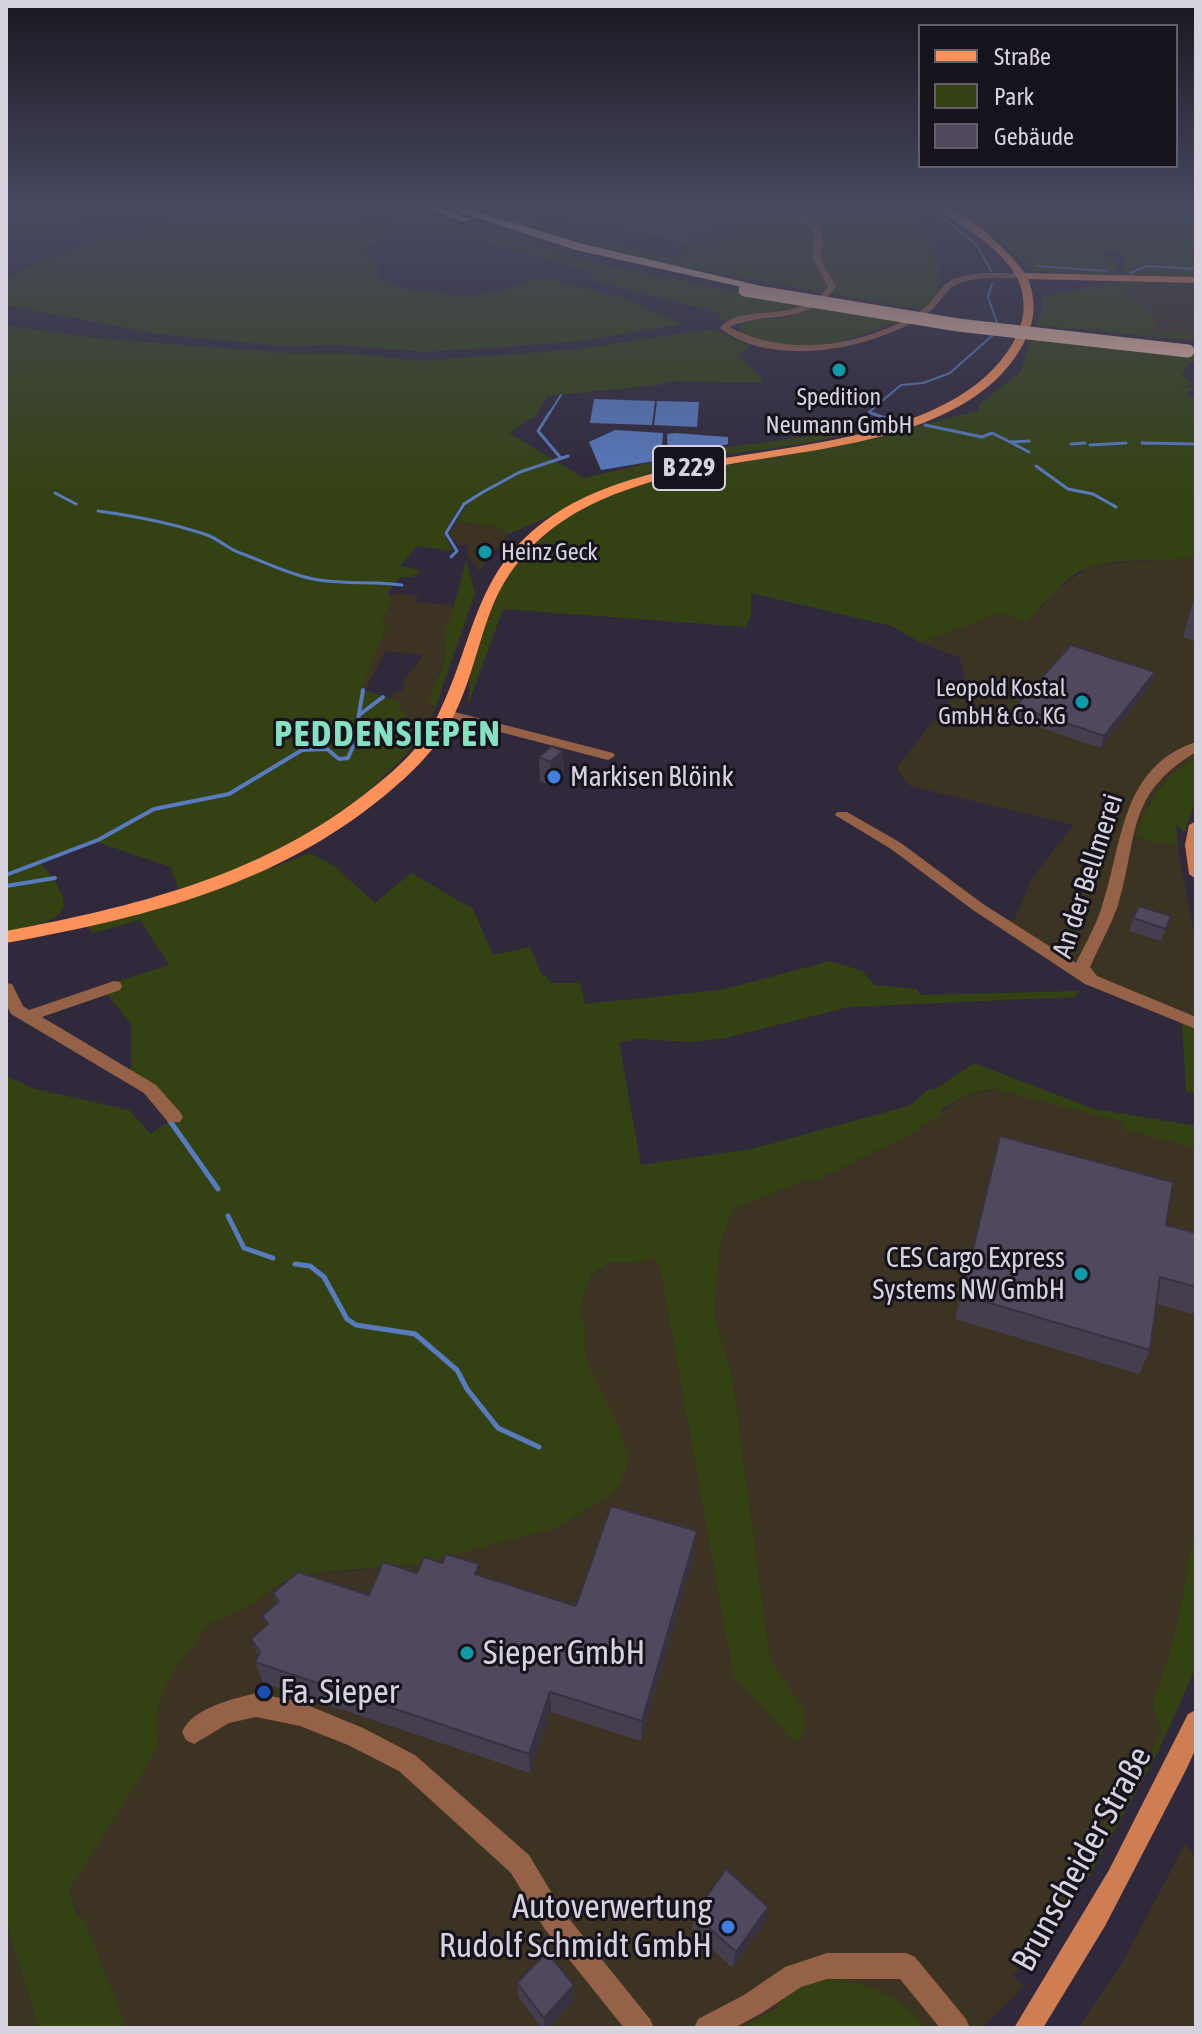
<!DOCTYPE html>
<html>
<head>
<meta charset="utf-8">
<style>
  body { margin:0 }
  #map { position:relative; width:1202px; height:2034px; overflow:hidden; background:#30293b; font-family:"Asap Condensed",sans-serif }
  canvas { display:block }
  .frame { position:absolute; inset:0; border:8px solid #d6d2de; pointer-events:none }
  .legend { position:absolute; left:918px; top:24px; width:260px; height:144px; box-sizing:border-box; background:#17131c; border:2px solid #635f6a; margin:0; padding:10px 14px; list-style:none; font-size:24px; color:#d6d2de }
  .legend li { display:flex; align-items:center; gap:16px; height:40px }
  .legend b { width:40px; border:2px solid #635f6a }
</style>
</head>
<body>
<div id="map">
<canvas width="1202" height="2034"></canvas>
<div class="frame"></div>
<ul class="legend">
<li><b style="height:10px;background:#fc9259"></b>Straße</li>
<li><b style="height:22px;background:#344213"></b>Park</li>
<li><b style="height:22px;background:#50485c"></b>Gebäude</li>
</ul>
</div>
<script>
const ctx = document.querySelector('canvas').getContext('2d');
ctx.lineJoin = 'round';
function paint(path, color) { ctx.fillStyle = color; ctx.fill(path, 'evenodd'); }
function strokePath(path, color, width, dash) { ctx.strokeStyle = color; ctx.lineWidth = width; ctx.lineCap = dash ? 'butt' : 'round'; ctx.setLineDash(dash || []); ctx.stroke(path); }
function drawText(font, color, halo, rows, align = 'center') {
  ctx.font = font + ' "Asap Condensed",sans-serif'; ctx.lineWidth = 6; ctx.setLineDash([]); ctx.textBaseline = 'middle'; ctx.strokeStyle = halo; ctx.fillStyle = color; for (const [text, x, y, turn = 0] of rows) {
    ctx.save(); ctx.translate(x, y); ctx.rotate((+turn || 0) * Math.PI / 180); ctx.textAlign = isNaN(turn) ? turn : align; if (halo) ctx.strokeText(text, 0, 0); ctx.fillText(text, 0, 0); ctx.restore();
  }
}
paint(new Path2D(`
  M527,207H780L740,240L687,249Z
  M457,521L500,527L508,534L479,571L467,554L468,545H459L449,533Z
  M397,593L419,596L415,602L452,605L445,657L431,693V707L435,709L429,724H413L400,709L399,701L390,698L395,692H402L405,684L402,683L423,655L386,651L365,690L360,689L387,626L381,623L380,613L389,610L391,596Z
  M994,1089L1092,1113L1123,1122L1122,1128L1196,1148V1508L1188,1574L1167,1666L1152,1705L1162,1733L1079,1875L1013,1976L1024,1986L983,2028H925L778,2008L741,2028H126L69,1891L158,1748L157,1710L170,1676L208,1625L252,1604L285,1581L312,1573L365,1570L558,1527L610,1495L620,1484L618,1425L586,1360L585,1325L579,1311L591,1276L610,1262L639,1263L653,1257L660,1267L733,1675L795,1742L802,1707L770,1659L732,1375L714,1317L720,1244L734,1209L801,1182L817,1180L907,1136L964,1096Z
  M1185,1844L1196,1858V2028H1078L1121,1965Z`), '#3d3323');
paint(new Path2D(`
  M1150,285L1196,288V333H1153L1156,315L1121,290Z
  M1196,557V757L1163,784L1148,804L1136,838L1178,846L1196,946V1017L1098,979L1007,922L1014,920L1032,878L1074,825L910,786L896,768L965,681L960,658L919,642L1001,613L1041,609L1052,592L1092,565Z
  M6,1922L39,2028H6Z`), '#3b3423');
paint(new Path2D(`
  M91,207H119L6,240V223L56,212L66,215Z
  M280,207L404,210L613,267L808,306L715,322L723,314L594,281L589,272L403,219Z
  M780,207H917L942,273L934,301L922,310L668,265L532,229L482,209L675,259L687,249L740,240Z
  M975,207H1196V277L1121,275L1125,262L1117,252L1095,253L1117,259L1115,270L1109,271L1108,275L1033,271L961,211Z
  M274,213L397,226L400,229L397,231L361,249L378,263V277L401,288L465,297L502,291L535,279L554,280L624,298L682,324L574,342L426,352L341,345L282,346L157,334L6,305V279C87,233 183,212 274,213Z
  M1114,282L1196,285V288L1150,285L1122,290L1156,315L1154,333H1196V341L1035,325L1041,312L1042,297Z
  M815,307L900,321C870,333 821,350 788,346C772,344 755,340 738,337L741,322L787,317Z
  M6,326L104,339L289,353H346L420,361L579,349L712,329L750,346L739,356L761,378V383L673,381L659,385L547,396L537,415L509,433L584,478L706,450L863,429C804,449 737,449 677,464C613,481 566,512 508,534L500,527L457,521L466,505L461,504L444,533L453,551L417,546L400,566L420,570L414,577H400L387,593L391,596L387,613L380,615L384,616L381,623L387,625L361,689L399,701L400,709L413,724H429C377,804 268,863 178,889L171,867L97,842L41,863C85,915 59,922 6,931Z
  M1031,339L1196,356V364L1189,362L1182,375L1193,383L1178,389L1196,385L1186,395L1196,399V557C1161,563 1104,555 1075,574C1055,587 1044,606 1026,621L1001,613L919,642L892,626L751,593V616L746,627L503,609L468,705C469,696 469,690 469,681C471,652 492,598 508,573C571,476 718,469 819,449C873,439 925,424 978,411L979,405L1021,371Z
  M466,559L475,593L435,709L429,699C435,677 452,659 444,636C447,630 466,564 466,559Z
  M1196,757V801L1184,833L1178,825L1176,827L1178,846L1136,838C1145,803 1165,776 1196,757Z
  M310,853L333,865L375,903L411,873L473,909L493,955L530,947L542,975H546L551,983H580L585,1004L720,990L831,961L862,971L875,985L917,989L920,995L1080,991L1074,997L849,1007L725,1038L692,1042L639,1039L619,1042L641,1165L752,1149L911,1105L930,1088L934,1090L974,1063L1094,1109L1196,1126V1148L1122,1129L1123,1122L994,1089C974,1091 959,1099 941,1109V1115L907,1136L817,1180L801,1182L734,1209L720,1244L714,1317L732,1375L770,1659L802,1707L805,1729L795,1743L733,1675L660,1267L653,1258L639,1263L610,1262L591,1275L579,1311L585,1325L586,1360L618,1425L628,1462L620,1484L610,1495L558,1527L420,1564L312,1573L285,1581L252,1604L208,1625L170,1676L157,1710L158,1748L69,1891L77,1915L84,1919L126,2028H39L6,1922V1076L35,1089L129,1110L151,1134L171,1120L131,1076V1024L106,993L112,983L169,965L140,920L93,933L86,926L201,895Z
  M1182,1023L1196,1028V1094L1186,1092Z
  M1196,1508V1667L1159,1750L1087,1880L1050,1919L1162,1733L1152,1705C1177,1641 1188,1575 1196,1508Z
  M826,1978C866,1983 901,1995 925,2028H741L778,2008L783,1997L803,1986Z`), '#344213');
paint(new Path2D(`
  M594,399L655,401L652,425L590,423Z
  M657,401L699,402L697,427L654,425Z
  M615,430L663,433L661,460L601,470L589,442Z
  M675,433L728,437V444L668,459L667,434Z`), '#587abf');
strokePath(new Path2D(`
  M930,207L976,244L991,271
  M1038,266L1106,271
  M1130,273L1146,266L1196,269
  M992,284L988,297L998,326
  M869,412L901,385L923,383L950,373L994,334
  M871,413L874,414
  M549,414L561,395`), '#587abf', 2);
strokePath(new Path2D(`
  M550,412L538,431L560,457
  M871,413L885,418
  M925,425L982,437L992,433L1010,442L1029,441
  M1010,442L1029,452
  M1142,443L1196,444
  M1071,444L1085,443
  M1090,445L1126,443
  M1036,466L1068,489L1093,494L1116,507
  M55,493L76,504
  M98,511C135,516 172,523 207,535C219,539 228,549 240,553C257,559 274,567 292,573C328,587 365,580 402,585
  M451,557L457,551L446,533L464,504L483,492L520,472L568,456`), '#587abf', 3);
strokePath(new Path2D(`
  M359,715L383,697
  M6,875L98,840L154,809L229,794L302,750L327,749L339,759L348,758L354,744L363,690
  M6,886L55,878`), '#587abf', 4);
strokePath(new Path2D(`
  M170,1121L218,1189
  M228,1216L244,1248L273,1258
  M295,1264L310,1266L324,1277L347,1319L356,1325L415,1334L457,1370L467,1389L498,1428L539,1447`), '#587abf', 5);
paint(new Path2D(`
  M770,207C788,207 819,216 822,238C823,245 820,252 821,258C823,267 832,278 836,287C806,327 769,310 729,327C788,359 868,346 923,309C935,301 939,285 954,279C974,271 999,273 1021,274L1025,276L1021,278C1001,278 979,276 960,283C945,288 941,304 929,312C878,349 772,370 720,328C740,301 797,327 828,287L813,259L814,237L811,228L797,219Z
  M447,710L613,753L615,756L608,760L442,717V711Z
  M1196,742V752C1125,795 1139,835 1118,905C1111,926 1099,946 1090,967L1097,976L1196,1017V1029L1085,984L973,910L891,849L835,815L837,812H847L901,843L983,904L1076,963C1085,944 1096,926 1102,906C1123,844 1120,767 1196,742Z
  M114,981L120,982L122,986L120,990L42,1017L156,1085L180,1112L183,1117L180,1122H168L144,1093L11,1014L6,1004V983L12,984L23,1006L29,1010Z
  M256,1693L300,1702L363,1728L415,1755L529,1855L562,1910L650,2019L654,2028H624L544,1928L511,1873L399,1771L348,1745L300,1726L256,1717L229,1723L194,1744L186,1740L182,1732C192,1708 233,1699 256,1693Z
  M827,1953H906L915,1957L966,2019L970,2028H940L900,1979H827L801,1987L762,2013L734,2028H694L698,2019L744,1995L785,1967Z`), '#956147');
paint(new Path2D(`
  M1196,821V879L1189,874L1185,845L1189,825Z
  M1196,1710V1748L1186,1770L1105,1926L1043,2028H1014L1109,1870L1188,1714Z`), '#cf7d52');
paint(new Path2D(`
  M936,207C965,207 1007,250 1025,273L1196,277V283L1028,279C1038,305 1034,325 1021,348C965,444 806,448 709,468C672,475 635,485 601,500C551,522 511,558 491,610C476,649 469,691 447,728C429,758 402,782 374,804C267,888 138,919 6,943V931C133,907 257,877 361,797C391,774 421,749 438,715C476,638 473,570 552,516C587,492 629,479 670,469C774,443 953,445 1013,343C1025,322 1028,298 1016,276C998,244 963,229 936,207Z`), '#fc9259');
paint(new Path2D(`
  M421,207H439L469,219L463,222Z
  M444,207H462L583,244L757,285L751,289L576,250Z`), '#f3bfa6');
strokePath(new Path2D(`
  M745,290L958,325L1188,351`), '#f3bfa6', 13);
paint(new Path2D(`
  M605,208L746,217L690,244L605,222Z
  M1196,600V642L1183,637L1193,602Z
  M1152,684L1100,748L1013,718L1016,706Z
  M563,751L564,775L551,786L540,781L539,757Z
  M1171,916L1161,941L1129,931L1133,918Z
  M1000,1136L1166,1225L1196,1233V1308L1193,1314L1157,1304L1150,1350L1139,1374L955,1319Z
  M695,1553L641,1741L551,1712L530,1773L263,1683L255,1662L258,1656L251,1639L266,1626L262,1616L277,1603L273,1593L369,1595L417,1573L480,1575L576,1606Z
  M694,1914L764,1924L732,1968L692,1930Z
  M517,1983L574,2000L549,2028H542L519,1998Z`), '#453e4f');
paint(new Path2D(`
  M738,207H746V217L690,244L691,230Z
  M1155,672L1152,684L1100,748L1104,736Z
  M563,751L564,775L551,786L550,762Z
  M697,1531L695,1553L641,1741L642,1721Z
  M550,1692L551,1712L530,1773L529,1754Z
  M768,1907L764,1924L732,1968L736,1952Z
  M574,1985V2000L549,2028H545L544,2018Z`), '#383240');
const building = new Path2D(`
  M606,207H738L691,230L605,208Z
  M1071,645L1155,672L1104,736L1016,706Z
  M552,746L563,751L550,762L539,757Z
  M1139,906L1171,916L1166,929L1133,918Z
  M1000,1136L1173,1182L1166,1225L1196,1233V1287L1160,1277L1150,1350L962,1295Z
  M611,1506L697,1531L642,1721L550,1692L529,1754L255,1662L260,1652L251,1639L268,1624L262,1616L279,1601L273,1593L298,1572L369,1595L383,1562L417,1573L424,1557L442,1563L446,1554L479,1564L475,1574L576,1606Z
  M726,1869L768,1907L736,1952L694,1914Z
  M547,1952L574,1985L544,2018L517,1983Z`);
paint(building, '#50485c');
strokePath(building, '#383240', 2);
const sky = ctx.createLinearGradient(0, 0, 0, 492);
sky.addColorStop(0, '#1a1720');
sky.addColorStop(0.42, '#484960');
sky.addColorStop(1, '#48496000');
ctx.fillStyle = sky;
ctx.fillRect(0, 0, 1202, 492);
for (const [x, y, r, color] of [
  [839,370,8,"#0f9aa8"],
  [485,552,8,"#0f9aa8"],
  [1082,702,8,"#0f9aa8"],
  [554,777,8,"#3f7fe0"],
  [1081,1274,8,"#0f9aa8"],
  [467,1653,8,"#0f9aa8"],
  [264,1692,8,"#1a4fb4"],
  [728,1927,8,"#3f7fe0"]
]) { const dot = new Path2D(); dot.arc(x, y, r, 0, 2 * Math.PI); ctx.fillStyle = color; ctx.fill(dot); strokePath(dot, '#17131c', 3); }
drawText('24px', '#d6d2de', '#17131c', [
  ["Spedition",839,397],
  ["Neumann GmbH",839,425],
  ["Heinz Geck",501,552,"left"],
  ["Leopold Kostal",1066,688,"right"],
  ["GmbH & Co. KG",1066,716,"right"]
]);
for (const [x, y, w] of [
  [689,468,72]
]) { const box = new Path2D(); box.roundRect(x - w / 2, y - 22, w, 44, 6); ctx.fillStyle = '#17131c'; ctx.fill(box); strokePath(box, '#d6d2de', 2); }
drawText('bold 26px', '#d6d2de', null, [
  ["B 229",689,468]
]);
drawText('28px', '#d6d2de', '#17131c', [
  ["Markisen Blöink",570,777],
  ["CES Cargo Express",1065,1258,"right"],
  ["Systems NW GmbH",1065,1290,"right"]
], 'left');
drawText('28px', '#d6d2de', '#17131c', [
  ["An der Bellmerei",1088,876,-72]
]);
drawText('34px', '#d6d2de', '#17131c', [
  ["Sieper GmbH",483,1653],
  ["Fa. Sieper",280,1692],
  ["Autoverwertung",712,1907,"right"],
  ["Rudolf Schmidt GmbH",712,1946,"right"]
], 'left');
drawText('34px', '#d6d2de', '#17131c', [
  ["Brunscheider Straße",1082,1859,-61]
]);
ctx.letterSpacing = '2px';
drawText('bold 36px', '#84e2c3', '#17131c', [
  ["PEDDENSIEPEN",388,735]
]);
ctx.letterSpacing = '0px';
</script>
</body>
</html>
